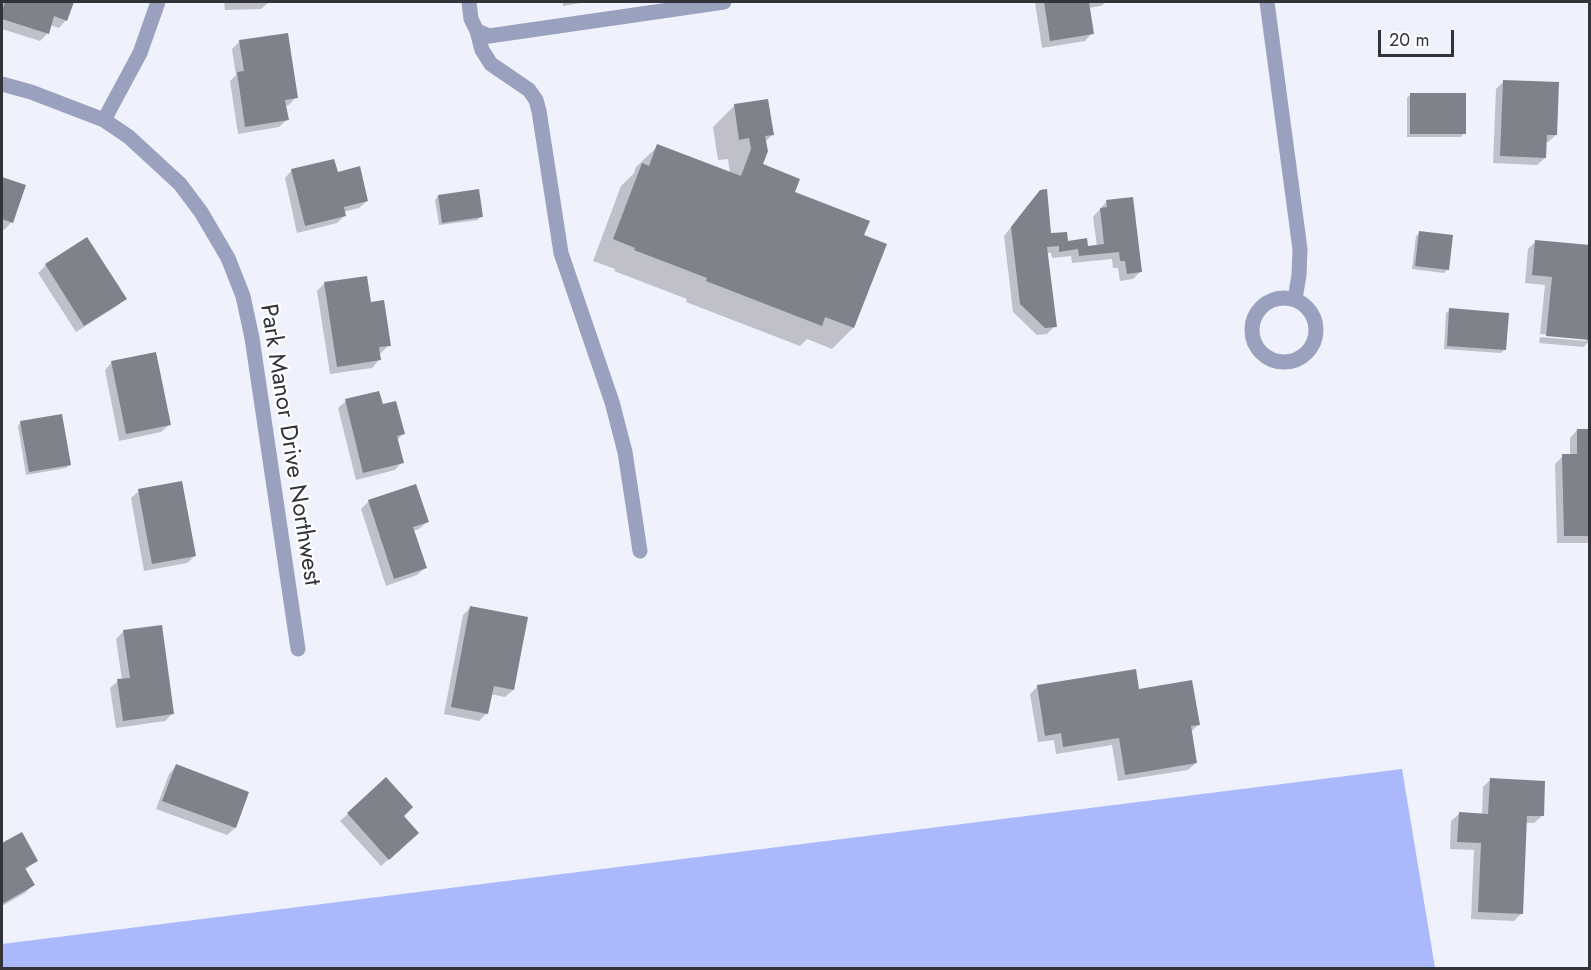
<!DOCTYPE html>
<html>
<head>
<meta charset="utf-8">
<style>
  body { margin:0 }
  #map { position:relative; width:1591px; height:970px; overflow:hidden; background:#eff1fc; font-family:Jost,sans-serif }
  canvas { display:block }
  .frame { position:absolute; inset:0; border:3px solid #333439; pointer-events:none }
  .scale { position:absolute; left:1378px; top:30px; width:76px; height:27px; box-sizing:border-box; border:3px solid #333439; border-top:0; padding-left:8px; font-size:18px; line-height:21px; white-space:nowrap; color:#333439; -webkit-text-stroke:4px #fff; paint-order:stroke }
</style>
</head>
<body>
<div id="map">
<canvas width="1591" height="970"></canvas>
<div class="frame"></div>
<div class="scale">20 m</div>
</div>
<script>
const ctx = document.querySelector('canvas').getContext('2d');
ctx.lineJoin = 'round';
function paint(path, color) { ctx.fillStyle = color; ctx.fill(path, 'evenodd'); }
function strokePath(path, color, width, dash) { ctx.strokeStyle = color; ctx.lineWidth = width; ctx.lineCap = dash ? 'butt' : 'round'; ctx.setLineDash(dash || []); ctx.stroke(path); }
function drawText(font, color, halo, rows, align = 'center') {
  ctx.font = font + ' Jost,sans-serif'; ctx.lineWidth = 4.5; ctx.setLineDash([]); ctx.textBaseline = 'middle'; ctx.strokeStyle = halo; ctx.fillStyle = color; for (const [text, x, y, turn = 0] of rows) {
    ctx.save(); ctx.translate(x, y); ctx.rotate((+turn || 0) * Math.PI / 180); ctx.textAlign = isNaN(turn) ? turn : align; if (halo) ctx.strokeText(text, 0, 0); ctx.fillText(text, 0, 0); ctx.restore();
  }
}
paint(new Path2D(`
  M1402,769L1435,968H2V944Z`), '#abb8fb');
paint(new Path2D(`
  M2,2H72L66,20L59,28L50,25L47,34L40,41L2,29Z
  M224,2H269L261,9L225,10Z
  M563,2H587L563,6Z
  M1035,2H1106L1101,6L1088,8L1092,33L1085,41L1042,48Z
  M240,41L296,97L289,105L285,106L287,120L279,127L238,134L230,81L236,75L232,49Z
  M1504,81L1556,135L1548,142H1545V158L1537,165L1493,163L1496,89Z
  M1410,95L1464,133L1461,137H1407V98Z
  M734,106L772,135L765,142L761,165L793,193L862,236L853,328L832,349L807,339L800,346L686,302L687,299L614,271L615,269L593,261L621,186L634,173L636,167L658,146L730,173L728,159L718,160L713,127Z
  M292,170L336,173L367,201L359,208L343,212L344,216L337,223L297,233L285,178Z
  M2,179L24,186L12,222L4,230L2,229Z
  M438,196L481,216L478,220L439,225L435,200Z
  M1032,200L1050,235L1066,242L1087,248L1097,246L1093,217L1107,201L1140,272L1133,279L1120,281L1118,268H1113L1112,259L1072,263L1071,256L1052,258L1051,253H1047L1055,326L1047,334L1037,335L1013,312L1004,236Z
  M1420,233L1448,269L1444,273L1412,269L1416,236Z
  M1536,241L1590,247V341L1583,347L1539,343L1540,337L1586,341V338L1540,334L1545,285L1525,283L1528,249Z
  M46,265L125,299L117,306L76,332L38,273Z
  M325,283L370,304L389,345L381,353L378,354L379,360L372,368L330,374L317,291Z
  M1450,310L1504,350L1501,353L1444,349L1446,313Z
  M112,362L169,425L161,432L119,441L105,370Z
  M346,401L403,434L397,440L402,462L395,470L356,480L338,408Z
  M21,422L70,465L66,468L26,475L18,426Z
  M1577,430H1590V543H1557L1555,464L1563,456H1570V438Z
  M139,491L195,556L187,563L144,571L131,498Z
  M369,501L427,522L419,529L413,531L425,568L417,575L386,586L361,509Z
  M471,607L513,690L505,697L490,694L487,713L479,721L444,714L463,615Z
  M124,631L172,714L165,721L116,728L110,688L118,681L122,680L116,639Z
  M1038,686L1198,725L1191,732L1196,763L1188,770L1118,781L1112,745L1056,754L1054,740L1038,742L1030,694Z
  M176,766L248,793L235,828L227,835L156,809L169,774Z
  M1490,780L1542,816L1534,823H1525L1522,913L1514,921L1471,919L1474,850L1450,849L1451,821L1459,814L1482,815L1483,787Z
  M348,814L402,816L410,840L381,866L340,821Z
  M21,834L36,861L25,870L33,885L25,893L2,906V845Z`), '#0003');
paint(new Path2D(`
  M5,2H74L67,21L54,16L49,34L2,19V11Z
  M1044,2H1089L1094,34L1050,41Z
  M288,33L298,98L285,100L289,120L245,127L237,72L244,71L239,40Z
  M1503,80L1559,82L1557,135H1547L1546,158L1500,156Z
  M1410,93H1466V134H1410Z
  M768,99L774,135L765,136L768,151L763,164L800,179L795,192L870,221L864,235L887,244L854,328L825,317L822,326L706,281L707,278L634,250L635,248L613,239L642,163L649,166L657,144L741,176L751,149L749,138L739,140L734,104Z
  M334,159L338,172L360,166L368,201L344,207L346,216L305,226L291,169Z
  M2,177L26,185L13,223L2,219Z
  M479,189L483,217L442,223L438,195Z
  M1047,189L1051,233L1067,232L1068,241L1087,238L1088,246L1104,244L1100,208L1107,207L1106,200L1133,197L1142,272L1127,274L1125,261H1120L1119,252L1079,256L1078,249L1059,252V246L1047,247L1057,327L1045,328L1020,304L1011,227L1040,190Z
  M1419,231L1453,235L1449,270L1415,266Z
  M87,237L127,299L84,326L45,264Z
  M1535,240L1590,245V340L1546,336L1552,277L1532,275Z
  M367,276L371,302L384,300L391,346L379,347L381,360L337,367L324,282Z
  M1449,308L1509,313L1506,350L1447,346Z
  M156,352L171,425L126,434L111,361Z
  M379,391L383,404L396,401L405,434L397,436L404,463L363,473L345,399Z
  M62,414L71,465L29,472L20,421Z
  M1577,429H1590V536H1564L1562,454H1577Z
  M182,481L196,556L152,564L138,489Z
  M416,484L429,522L413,527L427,568L394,579L368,500Z
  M470,606L528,617L514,690L494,686L488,714L451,707Z
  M162,625L174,714L123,721L117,679L130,678L123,630Z
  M1136,669L1139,689L1192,680L1200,725L1191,726L1197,763L1125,775L1119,738L1063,747L1061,733L1045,736L1037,685Z
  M176,764L249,792L236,828L162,801Z
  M386,777L413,807L404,816L419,833L389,860L347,813Z
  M1490,778L1545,781L1544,816H1527L1523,914L1478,912L1481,843L1457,842L1459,812L1488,814Z
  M22,832L38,861L25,868L35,885L2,904V843Z`), '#7f828b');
strokePath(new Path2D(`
  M469,2L471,19L477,31L489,36L724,2
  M1267,2L1300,249L1299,275L1295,299
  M477,31L482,50L491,64L529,90L536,100L539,111L561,253L612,402L625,452L640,551
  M2,84L31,92L104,120L129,137L180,184L201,212L228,258L243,296L252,338L298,649
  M104,120L140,53L158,2
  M1252 330a32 32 0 1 1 64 0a32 32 0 1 1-64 0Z`), '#9aa1be', 15);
drawText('24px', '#333439', '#fff', [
  ["Park Manor Drive Northwest",289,445,81]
]);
</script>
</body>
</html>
